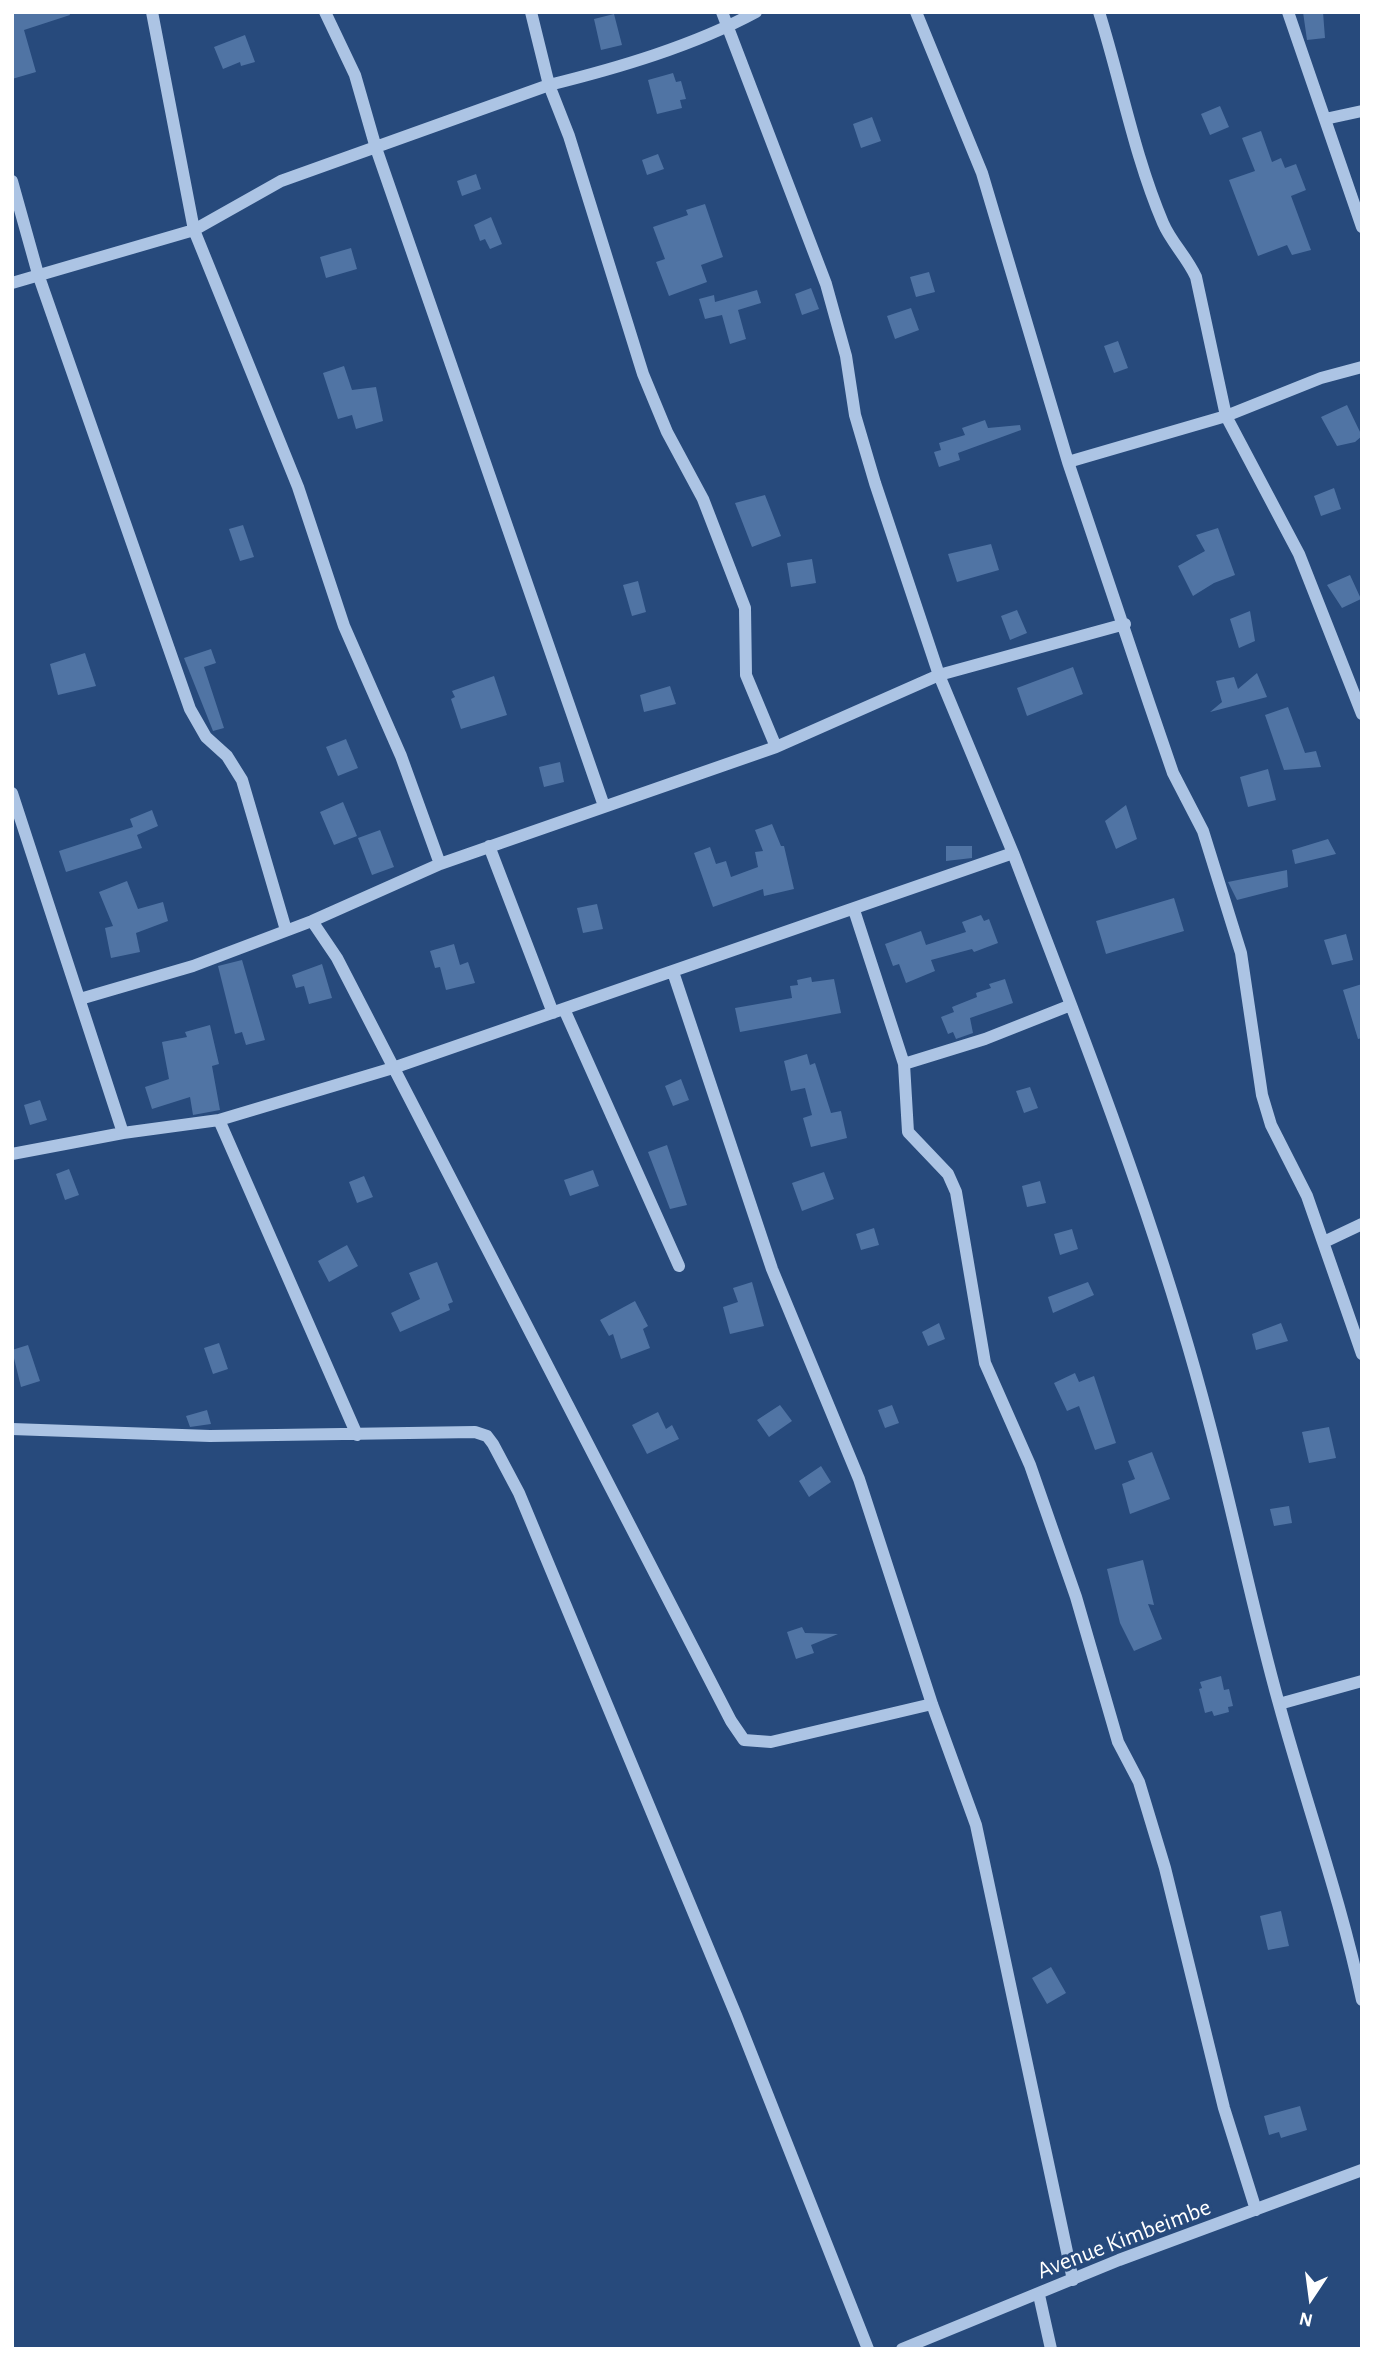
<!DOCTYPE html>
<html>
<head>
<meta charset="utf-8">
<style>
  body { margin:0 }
  #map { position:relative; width:1374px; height:2361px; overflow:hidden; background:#274a7c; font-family:"Alegreya Sans",sans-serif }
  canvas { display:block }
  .frame { position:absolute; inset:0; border:14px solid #fff; pointer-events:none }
  .north { position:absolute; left:1276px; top:2263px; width:70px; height:70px; -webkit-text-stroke:5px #274a7c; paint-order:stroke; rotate:193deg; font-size:19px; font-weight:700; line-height:28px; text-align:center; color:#fff }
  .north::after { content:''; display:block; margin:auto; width:24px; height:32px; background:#fff; clip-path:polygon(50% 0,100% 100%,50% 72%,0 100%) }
</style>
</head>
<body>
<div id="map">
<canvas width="1374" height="2361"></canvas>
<div class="frame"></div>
<div class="north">N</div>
</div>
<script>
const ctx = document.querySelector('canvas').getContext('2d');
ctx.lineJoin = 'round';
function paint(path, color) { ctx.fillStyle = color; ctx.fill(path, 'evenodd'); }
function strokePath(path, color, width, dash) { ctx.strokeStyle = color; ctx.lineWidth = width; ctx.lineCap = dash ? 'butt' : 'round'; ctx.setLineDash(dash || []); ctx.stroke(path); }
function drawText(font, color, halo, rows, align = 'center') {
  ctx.font = font + ' "Alegreya Sans",sans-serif'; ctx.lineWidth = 6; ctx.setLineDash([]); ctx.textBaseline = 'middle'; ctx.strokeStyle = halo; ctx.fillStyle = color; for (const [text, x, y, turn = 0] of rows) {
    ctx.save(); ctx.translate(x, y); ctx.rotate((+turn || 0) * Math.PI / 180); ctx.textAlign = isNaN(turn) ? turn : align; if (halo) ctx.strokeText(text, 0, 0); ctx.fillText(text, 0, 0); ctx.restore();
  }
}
paint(new Path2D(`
  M12,12H69L70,15L24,30L36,72L12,79Z
  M1303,12H1323L1325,38L1307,40Z
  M614,14L622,45L601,50L594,19Z
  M245,35L255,62L241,66L240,62L223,69L214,47Z
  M673,73L676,82L681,81L686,99L680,100L682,108L657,114L648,80Z
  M1220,106L1229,127L1210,135L1201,114Z
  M872,117L881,141L861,148L853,124Z
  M1261,131L1272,162L1281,158L1285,168L1296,164L1306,190L1291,196L1311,250L1292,255L1287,245L1258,256L1229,180L1255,171L1242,138Z
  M658,154L664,169L647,175L642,160Z
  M476,174L481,189L462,196L457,181Z
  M705,204L723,257L701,265L707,282L669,296L656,262L665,259L653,227L688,215L686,210Z
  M491,217L502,244L490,249L485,239L480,241L474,225Z
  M351,248L357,269L326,278L320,257Z
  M929,272L935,292L916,297L910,277Z
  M811,288L819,309L802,315L795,294Z
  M757,290L761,303L738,310L746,339L730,344L722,315L705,319L699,299L714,295L715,302Z
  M911,308L919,330L895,339L887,316Z
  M1118,341L1128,368L1114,373L1104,346Z
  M344,366L352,390L376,387L383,421L356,429L352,415L338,419L323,373Z
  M1347,405L1362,436L1355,442L1337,446L1321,417Z
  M985,420L988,428L1020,425L1021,430L958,453L960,460L939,467L934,452L941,450L939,443L965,435L962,428Z
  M1334,488L1341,509L1321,516L1314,496Z
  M765,495L781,536L752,547L735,503Z
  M243,525L254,557L240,561L229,529Z
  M1218,528L1235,575L1214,583L1193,596L1178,566L1205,551L1196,535Z
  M991,544L999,570L957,582L948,554Z
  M812,559L816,583L791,587L787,563Z
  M1350,575L1361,599L1342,608L1327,585Z
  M638,581L646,612L632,616L623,585Z
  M1017,610L1027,633L1010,640L1001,616Z
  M1250,611L1255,641L1239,648L1230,619Z
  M211,649L216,663L204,667L224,728L213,731L184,658Z
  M85,653L96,686L58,695L50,664Z
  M1073,667L1083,694L1027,716L1017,688Z
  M1257,673L1267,697L1210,712L1222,702L1216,681L1234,677L1238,689Z
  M494,676L507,715L461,729L451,699L455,697L452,691Z
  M670,686L676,704L644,712L640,695Z
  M1288,707L1305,753L1316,751L1321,767L1284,770L1265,715Z
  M346,739L358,768L338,776L326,747Z
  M560,762L564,782L544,787L539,767Z
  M1268,769L1276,800L1248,807L1240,777Z
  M343,802L357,836L334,845L320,812Z
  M1126,805L1137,839L1116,849L1105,821Z
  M152,810L158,826L137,835L142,848L66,872L59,851L133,827L130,819Z
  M772,824L781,846H784L794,889L764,896L763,889L713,907L694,853L710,847L716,864L726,861L731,877L758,867L755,852L763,851L755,830Z
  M380,830L394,867L372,875L358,838Z
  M1328,839L1336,854L1295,864L1292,850Z
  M946,846H972V858L946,861Z
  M1287,870L1288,887L1237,900L1228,882Z
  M127,881L138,909L163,902L168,921L136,933L140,952L111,958L105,928L113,926L99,892Z
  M1174,898L1184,931L1106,954L1096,921Z
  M597,904L603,929L583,933L577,908Z
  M981,915L984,921L989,919L998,943L974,952L972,949L931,960L935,971L906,983L899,964L893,966L885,944L921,931L926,945L966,932L962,922Z
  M1346,934L1353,960L1332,965L1324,940Z
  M454,944L460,965L468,962L475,983L446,990L440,967L435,968L430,951Z
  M242,960L265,1040L246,1045L242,1032L235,1034L218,966Z
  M322,964L332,998L309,1004L304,986L296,988L292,975Z
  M811,977L812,982L834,979L841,1013L740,1032L735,1008L792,998L790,986L798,985L797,980Z
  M1005,979L1013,1003L970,1018L973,1033L956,1039L953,1032L948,1034L941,1017L954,1012L952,1007L977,997L976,993L991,988L989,984Z
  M1362,984V1038L1358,1039L1343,990Z
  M210,1025L219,1064L212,1066L220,1110L193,1115L190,1097L152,1109L145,1087L169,1079L162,1042L187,1037L185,1032Z
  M807,1054L810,1065L815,1063L831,1113L841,1111L847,1138L811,1147L803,1118L812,1115L805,1088L791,1091L784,1061Z
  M681,1079L689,1100L673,1106L665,1086Z
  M1030,1087L1038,1108L1024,1113L1016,1091Z
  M40,1100L47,1120L30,1125L24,1105Z
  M667,1145L687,1205L670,1209L648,1152Z
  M69,1169L79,1195L65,1200L56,1174Z
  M593,1170L599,1186L570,1196L564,1180Z
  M824,1172L834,1199L802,1211L792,1183Z
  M364,1176L373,1197L357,1203L349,1182Z
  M1040,1181L1046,1203L1027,1207L1022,1186Z
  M874,1228L879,1245L861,1250L856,1234Z
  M1072,1229L1078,1249L1060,1255L1054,1234Z
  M347,1245L358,1266L329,1282L318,1261Z
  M437,1262L453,1302L448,1304L450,1310L400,1332L391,1313L420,1299L409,1273Z
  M752,1282L764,1326L730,1334L723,1307L738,1302L733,1288Z
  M1088,1282L1094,1295L1053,1313L1048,1297Z
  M635,1301L648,1326L643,1329L650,1348L621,1359L613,1334L609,1336L600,1320Z
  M939,1323L945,1339L928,1346L922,1332Z
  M1281,1323L1288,1341L1256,1350L1252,1334Z
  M219,1343L228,1369L213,1374L204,1348Z
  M28,1345L40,1381L21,1387L12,1350Z
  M1075,1373L1079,1382L1094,1376L1116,1443L1095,1450L1079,1406L1067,1411L1054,1383Z
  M780,1405L792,1421L769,1437L757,1420Z
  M892,1405L899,1423L885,1428L878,1410Z
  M207,1410L211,1424L190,1427L186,1416Z
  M658,1412L666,1429L672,1425L679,1439L647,1454L632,1425Z
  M1329,1427L1336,1458L1309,1463L1302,1432Z
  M1152,1452L1170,1499L1130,1514L1122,1484L1135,1479L1128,1461Z
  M821,1466L831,1482L809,1497L799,1481Z
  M1289,1506L1292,1523L1274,1526L1270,1509Z
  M1143,1560L1154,1605L1148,1604L1162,1639L1134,1651L1120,1623L1107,1569Z
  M802,1627L805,1633L838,1634L811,1645L814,1653L796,1659L787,1632Z
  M1221,1676L1224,1690L1229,1689L1233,1706L1228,1707L1229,1712L1214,1716L1212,1711L1205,1713L1199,1689L1202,1688L1200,1682Z
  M1281,1911L1289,1946L1268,1950L1260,1916Z
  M1051,1967L1066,1993L1047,2004L1032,1978Z
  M1300,2106L1307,2130L1281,2138L1279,2132L1269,2135L1264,2116Z`), '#5074a4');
strokePath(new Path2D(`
  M152,12L194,230L298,487L344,626L401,756L440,864
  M325,12L355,75L376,148L604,806
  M531,12L549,85L569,136L643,374L667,432L703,499L745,608L746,675L776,747
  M722,12L826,284L846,356L855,415L875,483L939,675L1013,853L1071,1005L985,1039L904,1064L854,910
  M916,12L982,173L1068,462L1149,703L1173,773L1203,831L1241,953L1262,1095L1271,1125L1307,1196L1362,1354
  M1099,12C1121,82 1134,155 1163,223C1171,242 1187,257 1196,277L1226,416L1299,554L1362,714
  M1288,12L1362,227
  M1325,119L1362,111
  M12,181L38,274L190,709L206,737L227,756L242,780L286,930
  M12,283L194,230L281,181L549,85C618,68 693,46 756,12
  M1068,462L1226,416L1321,378L1362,367
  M12,793L123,1133
  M489,846L553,1013
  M312,921L337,958L731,1721L744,1740L771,1742L932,1704
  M673,972L772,1269L859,1479L932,1704L976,1825L1073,2280
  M80,999L193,966L312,921L440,864L776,747L939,675L1125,624
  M1071,1005C1123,1142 1172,1280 1209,1422C1234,1516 1253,1611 1279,1704C1306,1803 1341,1900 1362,2000
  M564,1009L679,1266
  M904,1064L908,1132L948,1174L956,1192L985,1363L1030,1465L1076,1597L1118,1742L1139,1782L1165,1868L1224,2108L1256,2210
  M219,1120L357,1435
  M12,1154L123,1133L219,1120L393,1068L1013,853
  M1324,1242L1362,1224
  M12,1429L210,1436L475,1432L487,1436L493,1444L519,1493L736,2015L868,2349
  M1279,1704L1362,1681
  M1039,2295L1051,2349
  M902,2349L1119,2260L1362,2170`), '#acc4e4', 12);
drawText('24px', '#fff', '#274a7c', [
  ["Avenue Kimbeimbe",1124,2239,-21]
]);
</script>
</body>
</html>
